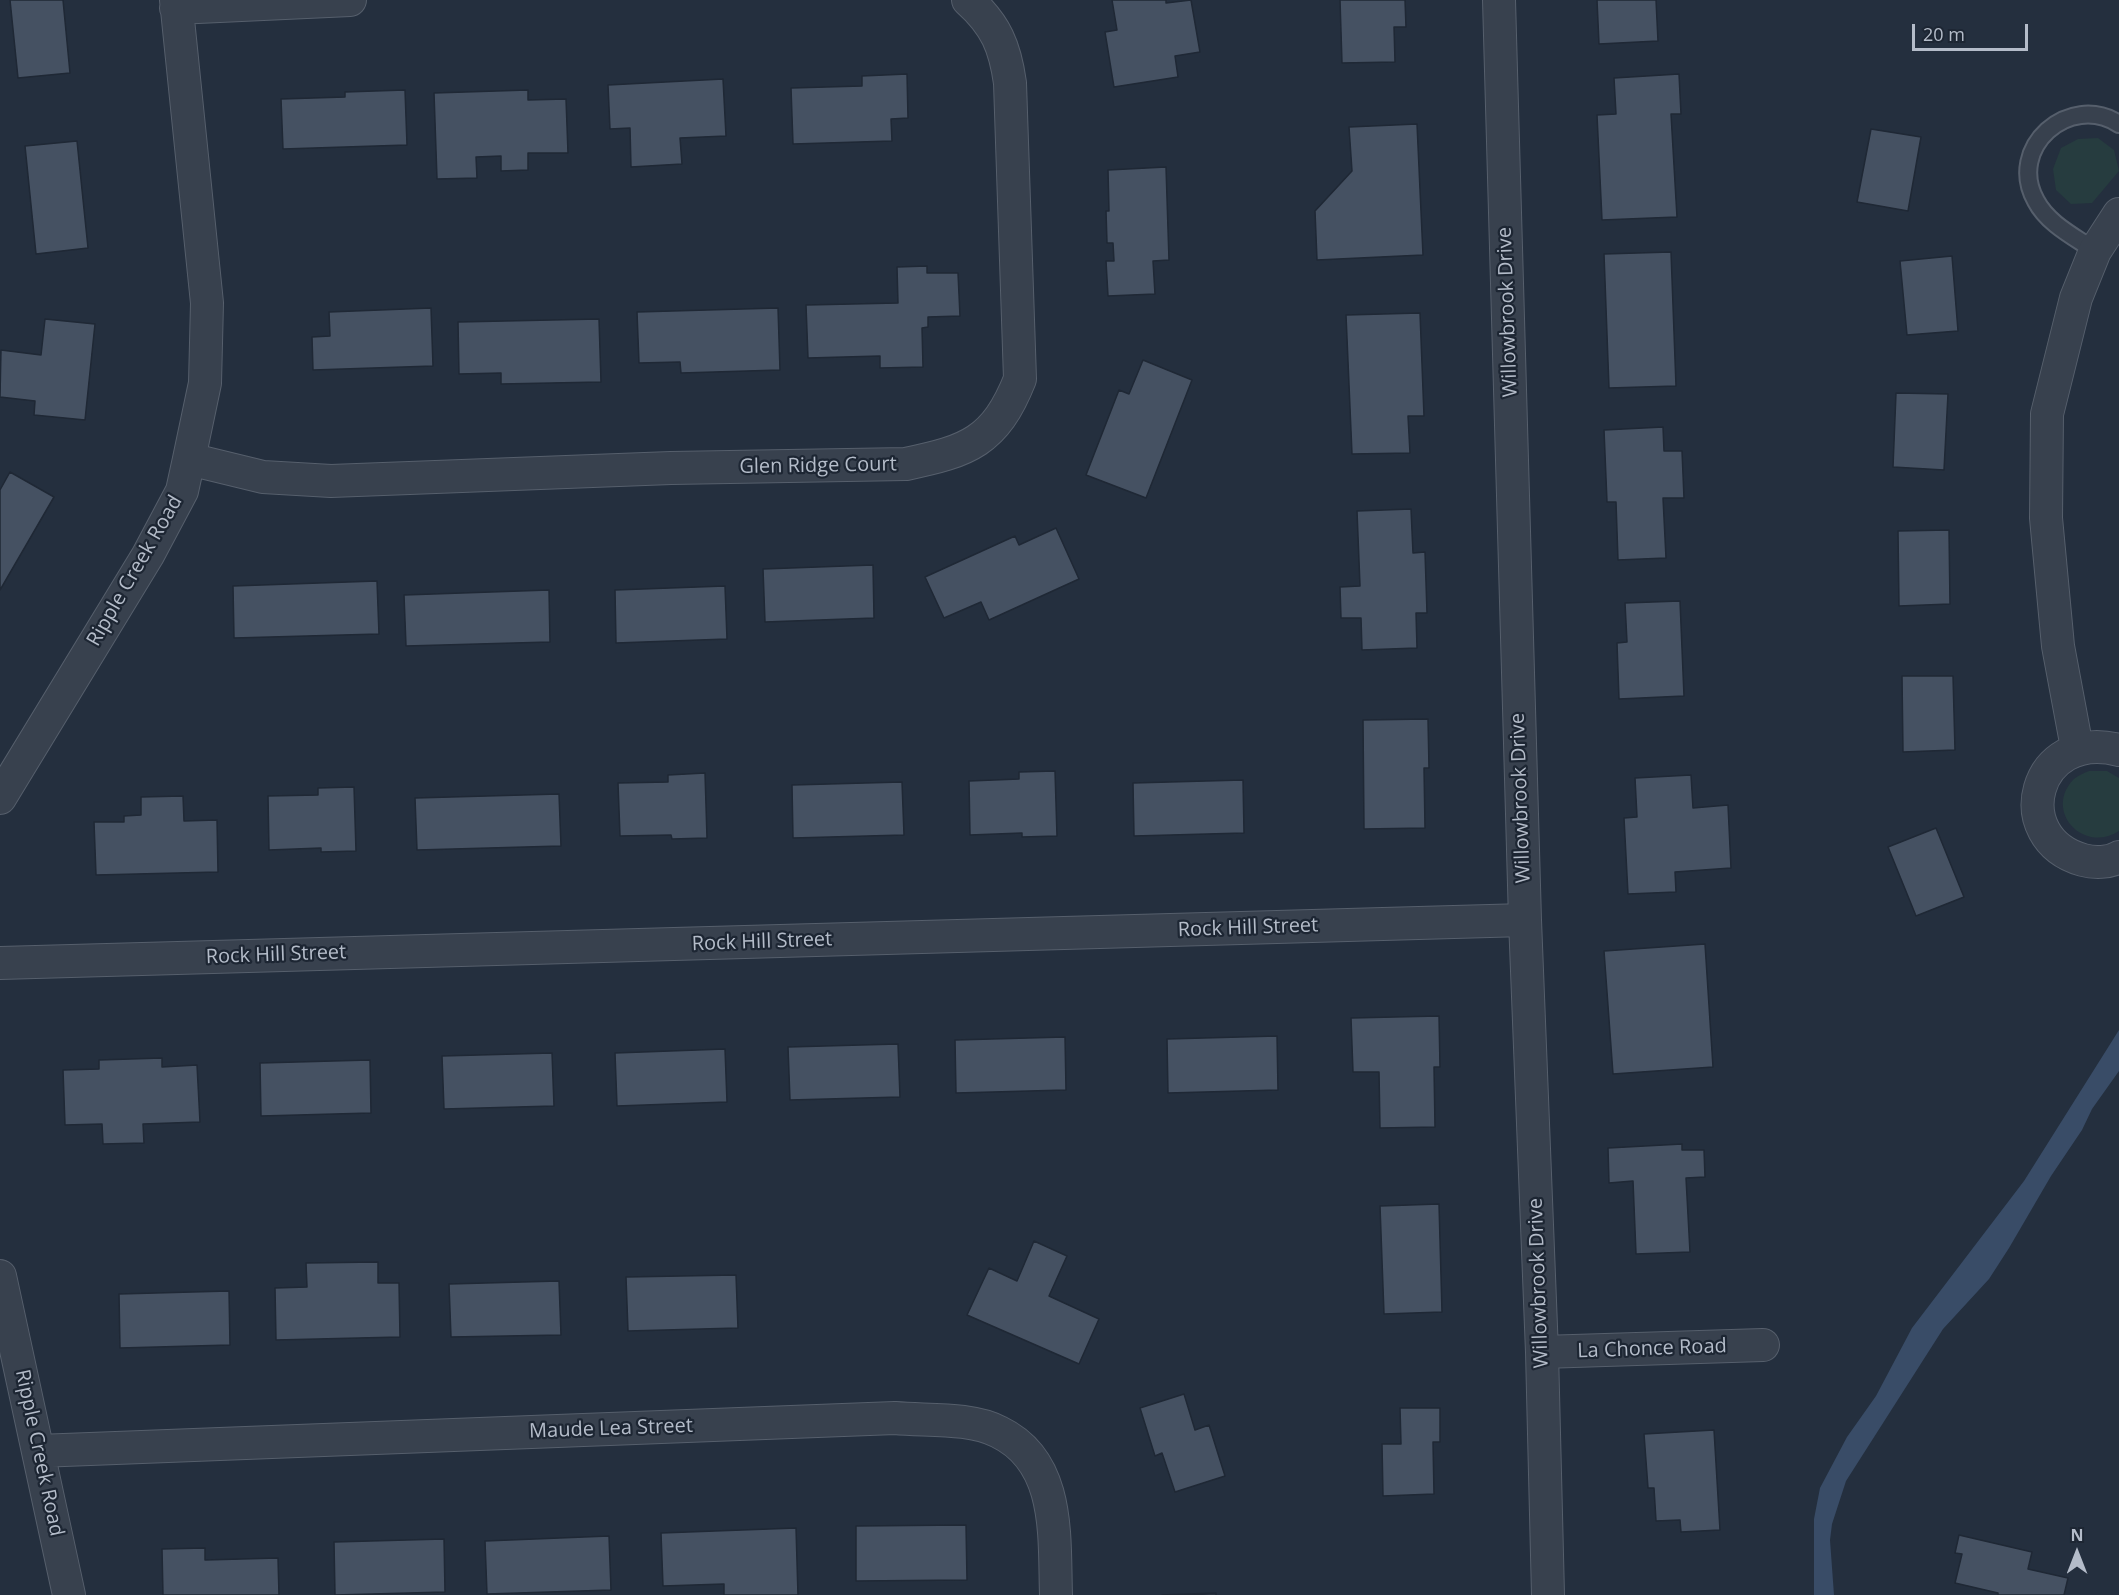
<!DOCTYPE html>
<html>
<head>
<meta charset="utf-8">
<style>
  body { margin:0 }
  #map { position:relative; width:2119px; height:1595px; overflow:hidden; background:#242f3e; font-family:"Open Sans",sans-serif }
  canvas { display:block }
  .north { position:absolute; left:2047px; top:1523px; width:60px; height:60px; -webkit-text-stroke:4px #1d2633; paint-order:stroke; rotate:0deg; font-size:16px; font-weight:700; line-height:24px; text-align:center; color:#b4bcc9 }
  .north::after { content:''; display:block; margin:auto; width:21px; height:27px; background:#b4bcc9; clip-path:polygon(50% 0,100% 100%,50% 72%,0 100%) }
  .scale { position:absolute; left:1912px; top:24px; width:116px; height:27px; box-sizing:border-box; border:3px solid #b4bcc9; border-top:0; padding-left:8px; font-size:18px; line-height:21px; white-space:nowrap; color:#b4bcc9; -webkit-text-stroke:4px #1d2633; paint-order:stroke }
</style>
</head>
<body>
<div id="map">
<canvas width="2119" height="1595"></canvas>
<div class="north">N</div>
<div class="scale">20 m</div>
</div>
<script>
const ctx = document.querySelector('canvas').getContext('2d');
ctx.lineJoin = 'round';
function paint(path, color) { ctx.fillStyle = color; ctx.fill(path, 'evenodd'); }
function strokePath(path, color, width, dash) { ctx.strokeStyle = color; ctx.lineWidth = width; ctx.lineCap = dash ? 'butt' : 'round'; ctx.setLineDash(dash || []); ctx.stroke(path); }
function drawText(font, color, halo, rows, align = 'center') {
  ctx.font = font + ' "Open Sans",sans-serif'; ctx.lineWidth = 4.5; ctx.setLineDash([]); ctx.textBaseline = 'middle'; ctx.strokeStyle = halo; ctx.fillStyle = color; for (const [text, x, y, turn = 0] of rows) {
    ctx.save(); ctx.translate(x, y); ctx.rotate((+turn || 0) * Math.PI / 180); ctx.textAlign = isNaN(turn) ? turn : align; if (halo) ctx.strokeText(text, 0, 0); ctx.fillText(text, 0, 0); ctx.restore();
  }
}
paint(new Path2D(`
  M2098,138L2114,150L2119,171L2092,203L2071,204L2056,190L2053,169L2061,148L2078,139Z
  M2089,771H2107L2119,778V831C2083,854 2044,811 2073,780C2077,776 2084,773 2089,771Z`), '#263c3f');
paint(new Path2D(`
  M2119,1030V1071L2092,1109L2082,1130L2051,1176L2009,1248L1989,1279L1943,1329L1846,1481L1832,1524L1830,1540L1834,1595H1814V1519L1820,1488L1847,1437L1876,1396L1912,1328L2024,1181Z`), '#394c67');
const building = new Path2D(`
  M10,0H63L70,73L18,78Z
  M1112,0H1166V3L1191,0L1200,52L1175,56L1178,77L1114,87L1105,32L1117,30Z
  M1340,0H1405L1406,27H1394L1395,62L1342,63Z
  M1597,0H1656L1658,41L1599,44Z
  M907,74L908,118L891,119L892,141L793,144L791,88L862,86V76Z
  M1679,74L1681,114H1671L1677,217L1602,220L1597,115L1616,114L1614,78Z
  M723,79L726,136L680,138L682,164L631,167L630,128L610,129L608,85Z
  M405,90L407,145L283,149L281,99L345,97V92Z
  M528,90V100L566,99L568,153H528V170L501,171V156L476,157L477,178L437,179L434,93Z
  M1417,124L1423,255L1317,260L1315,211L1352,171L1349,127Z
  M1871,129L1921,137L1908,211L1857,202Z
  M77,141L88,248L36,254L25,146Z
  M1166,167L1169,260L1153,261L1155,294L1108,296L1106,261H1114L1113,243H1107L1106,211H1109L1108,170Z
  M1671,252L1676,386L1609,388L1604,254Z
  M1952,256L1958,331L1907,335L1900,261Z
  M927,266V273H958L960,316L928,317V327L922,328L923,367L880,368V356L808,358L806,305L898,303L897,267Z
  M431,308L433,366L313,370L312,337L330,336L329,312Z
  M778,308L780,370L681,373L680,362L639,363L637,312Z
  M1420,313L1424,416H1408L1410,453L1352,454L1346,315Z
  M45,319L95,324L85,420L34,415L35,401L0,397L1,350L41,355Z
  M599,319L601,382L501,384V373L459,374L458,322Z
  M1143,360L1192,380L1146,498L1086,475L1119,390L1129,394Z
  M1896,393L1948,394L1944,470L1893,467Z
  M1663,427L1664,451H1682L1684,498H1663L1666,558L1618,560L1616,502H1607L1604,430Z
  M10,472L54,497L0,590V490Z
  M1411,509L1413,553L1425,552L1427,613H1416L1417,648L1362,650L1361,618H1341L1340,587L1360,586L1357,511Z
  M1056,528L1079,579L989,620L981,602L944,618L925,577L1015,536L1019,545Z
  M1949,530L1950,604L1899,606L1898,531Z
  M873,565L874,618L765,622L763,569Z
  M377,581L379,634L234,638L233,586Z
  M725,586L727,639L616,643L615,590Z
  M549,590L550,642L406,646L404,595Z
  M1680,601L1684,696L1619,699L1617,643L1627,642L1625,603Z
  M1902,676H1953L1955,750L1903,752Z
  M1428,719L1429,768H1424L1425,828L1364,829L1363,720Z
  M1055,771L1057,836L1022,837V833L970,835L969,781L1019,779V772Z
  M705,773L707,838L672,839L671,835L620,836L618,783L668,782V775Z
  M1691,775L1693,808L1728,805L1731,868L1675,872L1676,892L1628,894L1624,818L1637,817L1635,778Z
  M1243,780L1244,833L1134,836L1133,783Z
  M902,782L904,835L793,838L792,785Z
  M354,787L356,851L321,852V848L269,850L268,796L318,795V788Z
  M559,794L561,846L417,850L415,798Z
  M183,796L184,821L217,820L218,872L96,875L94,822H124V816L141,815V797Z
  M1936,828L1964,897L1916,916L1888,847Z
  M1705,944L1713,1067L1613,1074L1604,951Z
  M1439,1016L1440,1067H1434L1435,1127L1380,1128L1379,1072H1353L1351,1018Z
  M1277,1036L1278,1090L1168,1093L1167,1039Z
  M1065,1037L1066,1090L956,1093L955,1040Z
  M898,1044L900,1097L790,1100L788,1047Z
  M725,1049L727,1102L617,1106L615,1053Z
  M552,1053L554,1106L444,1109L442,1056Z
  M162,1058V1067L197,1065L200,1122L143,1124L144,1143L103,1144L102,1124L65,1125L63,1070L99,1069V1060Z
  M370,1060L371,1113L261,1116L260,1063Z
  M1682,1144V1150H1704L1705,1177L1686,1178L1690,1252L1636,1254L1633,1181L1609,1183L1608,1148Z
  M1439,1204L1442,1312L1384,1314L1380,1206Z
  M1034,1241L1067,1256L1049,1296L1099,1319L1079,1364L967,1315L989,1268L1017,1281Z
  M378,1262V1283H399L400,1337L276,1340L275,1288L307,1287L306,1263Z
  M736,1275L738,1328L628,1331L626,1277Z
  M559,1281L561,1335L451,1337L449,1284Z
  M229,1291L230,1345L120,1348L119,1294Z
  M1184,1394L1195,1430L1209,1425L1225,1476L1175,1492L1162,1453L1155,1456L1140,1408Z
  M1400,1408H1440V1442H1433L1434,1494L1383,1496L1382,1444H1401Z
  M1714,1430L1720,1530L1681,1532L1680,1520L1656,1521L1654,1488H1648L1644,1434Z
  M966,1525L967,1580L856,1581V1526Z
  M796,1528L798,1595H724V1584L663,1586L661,1533Z
  M1959,1535L2032,1552L2028,1569L2068,1578L2064,1595H1998V1593L1955,1583L1962,1554L1955,1553Z
  M609,1536L611,1590L487,1594L485,1541Z
  M444,1539L445,1592L335,1595L334,1542Z
  M205,1548V1560L278,1558L279,1595H163L162,1549Z
  M1216,1593V1595H1162Z`);
paint(building, '#455162');
strokePath(building, '#1f2835', 1.5);
const lane = new Path2D(`
  M2095,251C2075,237 2048,224 2036,201C2006,148 2069,92 2119,124`);
const street = new Path2D(`
  M1499,0L1525,920L1542,1352L1548,1595
  M176,8L350,0
  M189,459L263,477L331,481L671,468L906,464C968,451 995,442 1020,379L1010,83C1005,47 996,25 968,0
  M2077,748L2058,646L2046,518L2047,414L2076,298L2095,251L2119,214
  M2119,750C2033,728 2006,838 2083,860C2094,863 2109,863 2119,857
  M0,798L148,555L182,491L189,459L205,383L207,303L176,0
  M0,963L1525,920
  M0,1276L69,1595
  M1542,1352L1763,1345
  M38,1451L895,1418C927,1421 970,1417 999,1432C1061,1462 1054,1537 1056,1595`);
strokePath(lane, '#565f6c', 20);
strokePath(street, '#565f6c', 34);
strokePath(lane, '#38414e', 16);
strokePath(street, '#38414e', 32);
drawText('20px', '#b4bcc9', '#1d2633', [
  ["Willowbrook Drive",1508,312,-92],
  ["Glen Ridge Court",818,466,-1],
  ["Ripple Creek Road",135,571,-60],
  ["Willowbrook Drive",1521,798,-92],
  ["Rock Hill Street",1248,928,-2],
  ["Rock Hill Street",762,942,-2],
  ["Rock Hill Street",276,955,-2],
  ["Willowbrook Drive",1539,1283,-92],
  ["La Chonce Road",1652,1349,-2],
  ["Maude Lea Street",611,1429,-2],
  ["Ripple Creek Road",39,1453,78]
]);
</script>
</body>
</html>
